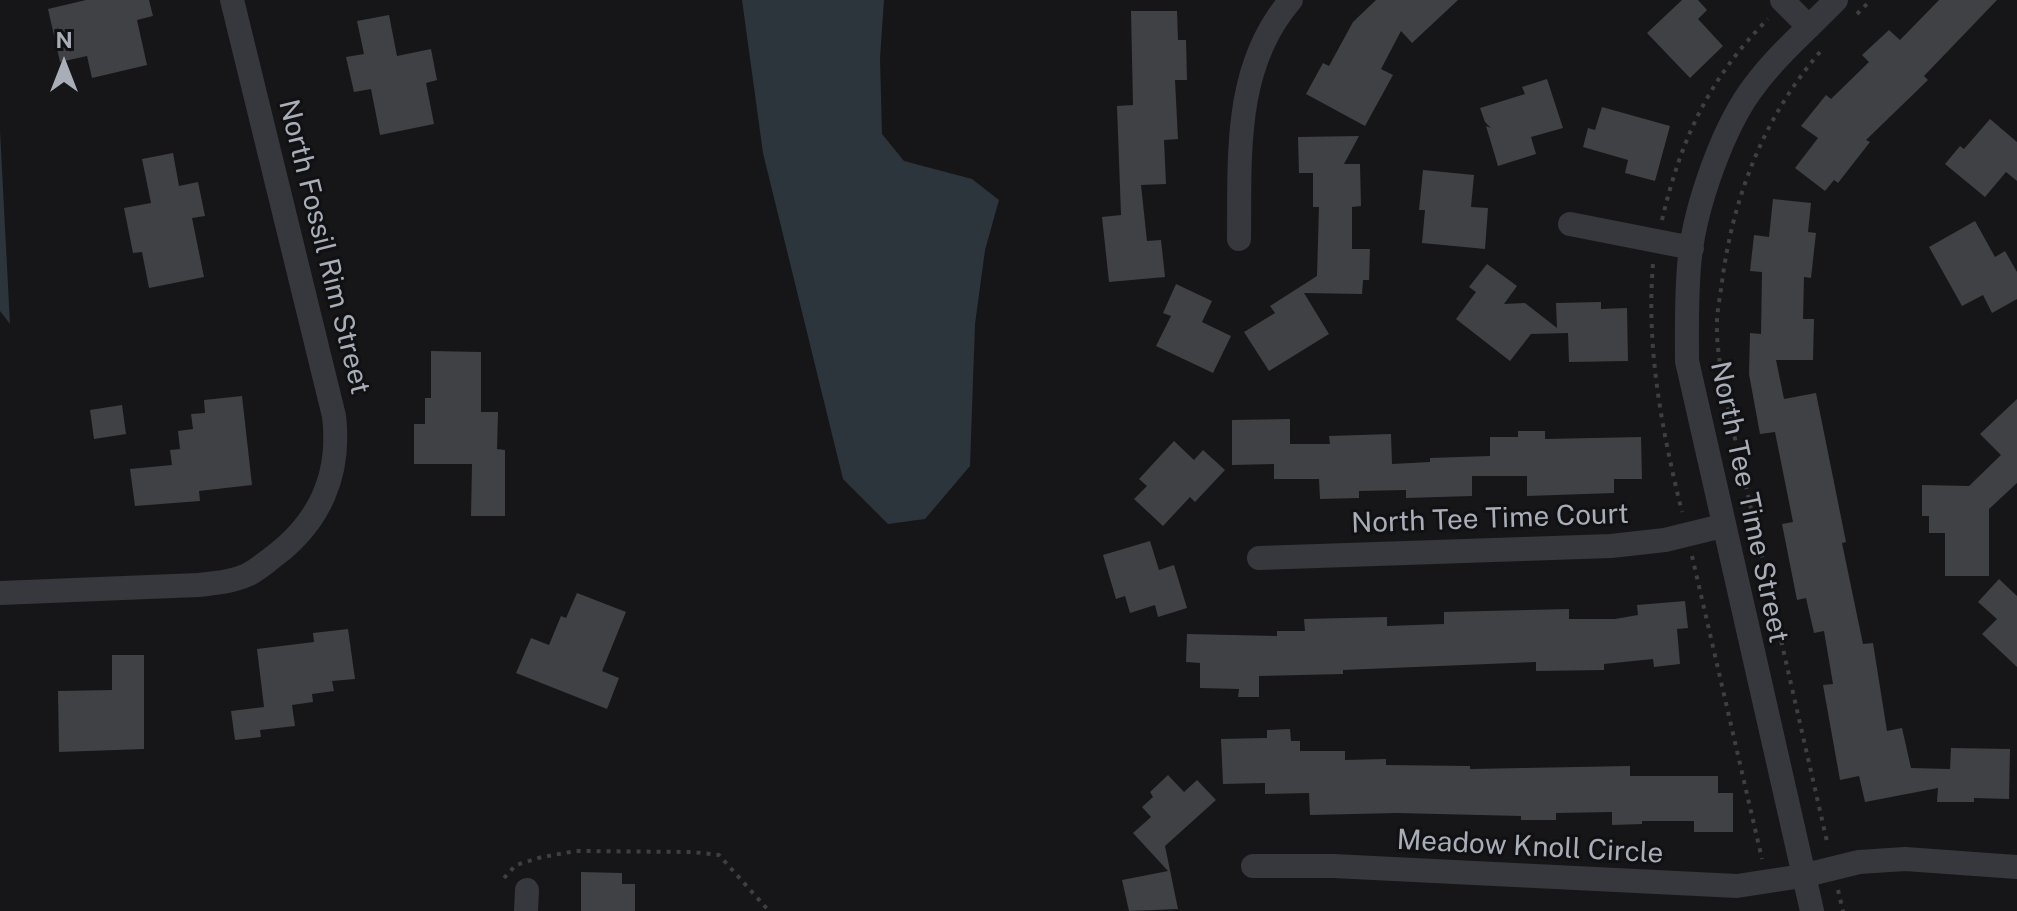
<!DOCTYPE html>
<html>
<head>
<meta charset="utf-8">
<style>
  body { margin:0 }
  #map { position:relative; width:2017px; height:911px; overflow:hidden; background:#161618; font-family:"Public Sans",sans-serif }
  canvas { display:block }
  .north { position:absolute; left:24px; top:24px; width:80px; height:80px; -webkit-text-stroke:6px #111113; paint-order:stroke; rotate:0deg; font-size:22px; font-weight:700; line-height:32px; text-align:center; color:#a8adb8 }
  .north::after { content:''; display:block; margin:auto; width:28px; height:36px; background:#a8adb8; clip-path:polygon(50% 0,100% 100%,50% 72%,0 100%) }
</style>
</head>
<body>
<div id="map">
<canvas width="2017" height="911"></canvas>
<div class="north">N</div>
</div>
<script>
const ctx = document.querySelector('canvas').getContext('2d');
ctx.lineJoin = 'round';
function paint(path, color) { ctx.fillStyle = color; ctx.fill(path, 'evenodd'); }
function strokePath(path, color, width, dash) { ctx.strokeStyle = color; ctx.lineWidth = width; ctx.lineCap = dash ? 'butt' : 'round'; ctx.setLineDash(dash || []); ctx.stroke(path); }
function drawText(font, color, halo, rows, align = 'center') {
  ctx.font = font + ' "Public Sans",sans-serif'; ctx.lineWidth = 6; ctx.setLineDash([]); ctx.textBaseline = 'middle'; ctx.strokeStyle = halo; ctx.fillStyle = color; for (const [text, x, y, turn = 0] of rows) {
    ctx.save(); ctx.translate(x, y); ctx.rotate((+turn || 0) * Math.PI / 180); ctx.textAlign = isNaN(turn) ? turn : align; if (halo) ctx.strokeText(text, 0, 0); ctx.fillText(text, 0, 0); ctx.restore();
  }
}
paint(new Path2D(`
  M742,0H884L880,58L882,134L904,161L972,179L999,200L985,250L975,324L970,466L925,519L888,524L843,479L763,153Z
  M0,131L10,324L0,311Z`), '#2c353c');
paint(new Path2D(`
  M86,0H149L153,16L137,20L147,65L92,78L87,56L60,62L48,9Z
  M1376,0H1458L1412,43L1401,31L1381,69L1393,75L1365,126L1306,94L1323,63L1329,66L1353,22Z
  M1682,0H1698L1707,10L1698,19L1723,46L1690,78L1647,33Z
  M1939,0H1997L1924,76L1928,80L1866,140L1870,142L1838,183L1834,180L1825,191L1795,168L1818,138L1801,126L1826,95L1831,99L1869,62L1862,55L1889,30L1900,40Z
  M1131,11H1177L1178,40H1186L1187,80H1175L1178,139L1164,140L1166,184L1141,185L1147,241L1161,240L1165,277L1109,282L1102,217L1121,215L1117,106L1133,105Z
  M389,15L397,56L431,49L437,80L426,83L434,124L380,135L371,89L354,92L346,57L364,54L357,21Z
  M1547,79L1563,128L1531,137L1536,154L1498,166L1486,126L1491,128L1485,122L1480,108L1525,94L1522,87Z
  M1602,107L1670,126L1655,181L1625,173L1628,160L1583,147L1588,128L1595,130Z
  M1990,119L2017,142V181L2006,172L1985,197L1945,164L1960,146L1964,149Z
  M1359,136L1344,164H1360L1361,206L1352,207V249H1370L1369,280H1363L1362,294L1304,293L1329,334L1269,371L1244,332L1275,313L1270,306L1317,276L1319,207H1313V173H1299L1298,137Z
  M173,153L179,186L198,182L205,216L192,218L204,277L149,288L142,252L133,253L124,208L151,203L142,159Z
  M1423,170L1474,175L1471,207L1488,208L1485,249L1422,243L1425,210H1419Z
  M1773,199L1811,203L1808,232L1816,233L1811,278L1804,277L1803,319H1814L1813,360H1776L1784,399L1816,393L1846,542L1842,543L1863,644L1873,643L1887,731L1902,728L1911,768L1950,769L1951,748L2010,749L2009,799L1974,798V802H1937L1938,788L1865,802L1859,776L1840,780L1823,685L1833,684L1824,631L1814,633L1806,598L1797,600L1782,524L1793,522L1775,432L1760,434L1749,374L1750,333L1761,334L1762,272L1750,271L1754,235L1769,237Z
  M1975,221L1995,257L2005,251L2017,272V299L1992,313L1983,295L1962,306L1929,247Z
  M1487,264L1517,286L1504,304L1525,303L1557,328L1556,303L1601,302V309L1627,308L1628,361L1569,362L1568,333L1531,334L1510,361L1456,319L1476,292L1469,287Z
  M1176,284L1212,301L1202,322L1231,336L1213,373L1156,346L1171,316L1163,313Z
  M431,351L481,352V412H498L497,449L505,450V516H471L472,464H414V424H425V398H431Z
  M242,396L252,485L199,491L200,501L135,506L130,469L172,465L170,450L180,449L178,431L193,429L191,414L205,413L204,400Z
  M2017,399V483L1989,509V576H1945V533H1929V516H1922V485L1969,486L2001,455L1980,434Z
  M122,405L126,434L94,439L90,410Z
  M1290,419V444H1330L1329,436L1391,434L1392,464L1430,462V458L1490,456V437H1518V431H1545V439L1641,437L1642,479H1614V493L1527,496V476H1472V496L1406,498V490L1359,491V498L1320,499L1319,479H1274V464L1232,465V420Z
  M1174,441L1194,460L1203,450L1225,470L1195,502L1190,497L1163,526L1134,499L1147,486L1139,479Z
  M1150,541L1159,570L1174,565L1187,608L1158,617L1155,605L1130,613L1125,596L1116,599L1103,555Z
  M1999,579L2017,596V667L1982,634L1997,619L1978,602Z
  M577,593L626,612L602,671L619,678L607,709L516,673L531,638L549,645L561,616L566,618Z
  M1685,601L1688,628L1677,629L1680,664L1654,667L1653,659L1604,664V670L1536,671V662L1343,670V674L1259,676V697H1238L1239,689L1200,688V663L1186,662L1187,634L1277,636V631H1305L1304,619L1387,617V626L1444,624V612L1569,609V619H1615L1638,615L1637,605Z
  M348,629L355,679L332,681L334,691L312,694L313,702L292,705L295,726L260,730L261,737L235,740L231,711L264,707L257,649L314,642L313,633Z
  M112,655H144V749L59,752L58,691L112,690Z
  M1290,729L1291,741H1300V751H1345V760L1386,759V765L1470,766V769L1630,766V776H1718V793H1733V832H1694V821H1642V824L1612,825V812L1556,813V820H1521V816L1397,813L1310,815L1309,793L1265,794V783L1223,784L1221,739L1267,738V730Z
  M1168,775L1184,792L1197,780L1216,800L1165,846L1178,909L1129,911L1122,880L1168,871L1133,833L1151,817L1142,807L1153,797L1150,792Z
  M581,872L622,873V884H635V911H581Z`), '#404145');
strokePath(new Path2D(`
  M1857,14L1871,0
  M1820,52C1764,117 1733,197 1722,282C1720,298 1716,315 1717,331C1717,349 1721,368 1723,386L1828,846
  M1662,220C1681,139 1709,78 1768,19
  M1653,264C1646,348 1662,431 1682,512
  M1692,556L1762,859
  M504,878L516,865L542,857L576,851L693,852L719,855L769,911
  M1838,890L1843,911`), '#3d3f44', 4, [4, 6]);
strokePath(new Path2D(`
  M1782,0L1809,27
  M1570,224L1692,248
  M1239,239C1240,156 1233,67 1291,0
  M1259,558L1611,546L1665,540L1722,526
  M0,593L198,585C215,583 232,582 247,575C256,571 265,563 273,557C320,522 341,474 334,416L232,0
  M1253,866H1333L1737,886L1802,876L1859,862L1905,859L2017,867
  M526,911L527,890
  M1812,911L1687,361C1687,327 1686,291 1690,256C1696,205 1723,126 1755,85C1778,54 1809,28 1836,0`), '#37383d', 24);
drawText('28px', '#a8adb8', '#111113', [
  ["North Fossil Rim Street",324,247,76],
  ["North Tee Time Street",1749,502,78],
  ["North Tee Time Court",1490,519,-2],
  ["Meadow Knoll Circle",1530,847,3]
]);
</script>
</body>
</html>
